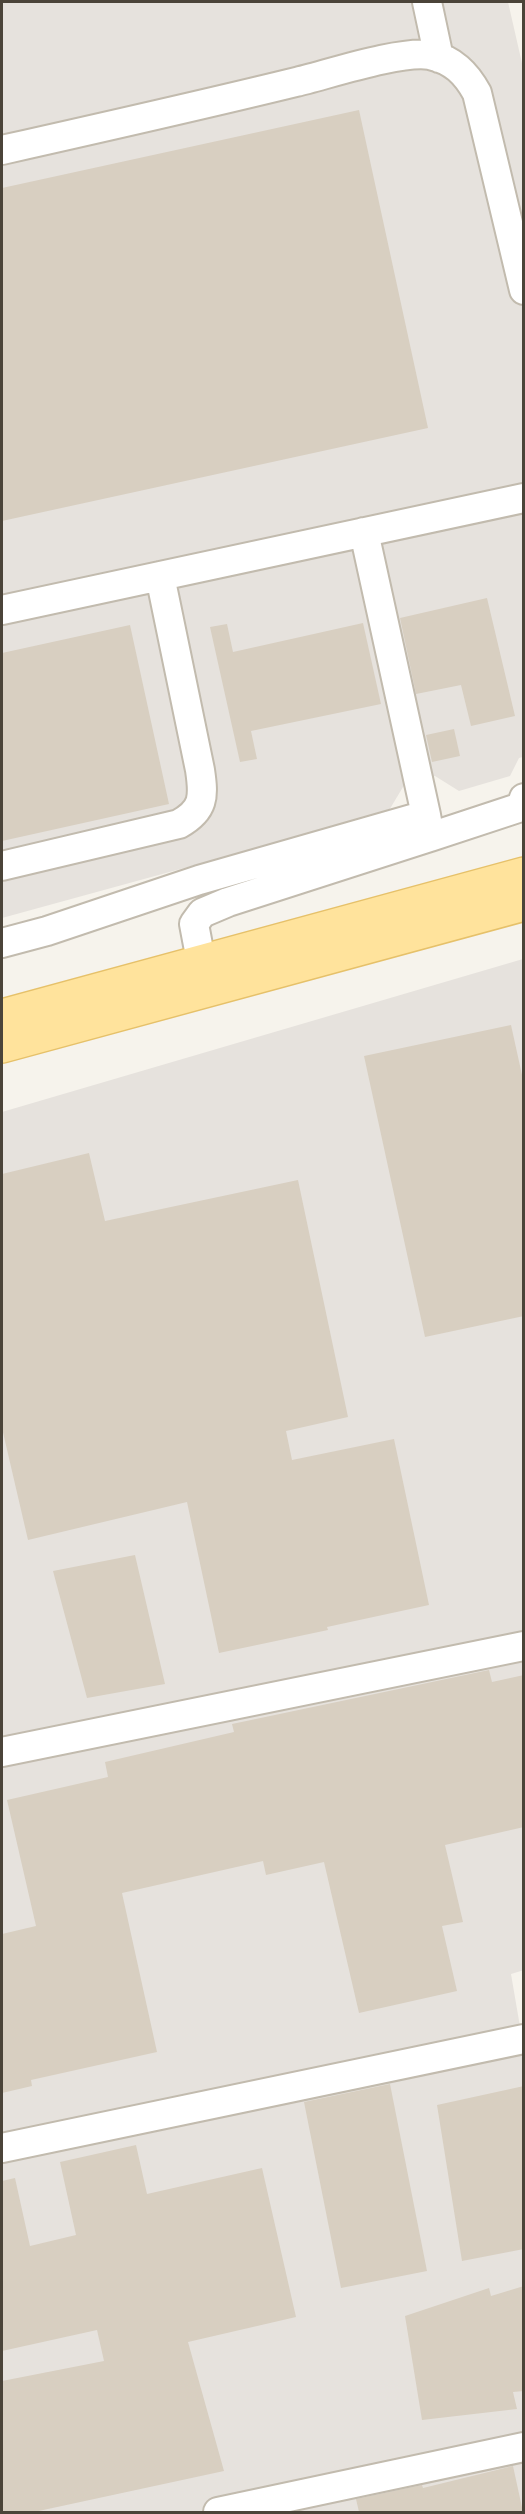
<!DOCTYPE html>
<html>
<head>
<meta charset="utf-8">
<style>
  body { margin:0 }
  #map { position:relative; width:525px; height:2514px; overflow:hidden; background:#f6f3ec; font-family:Lato,sans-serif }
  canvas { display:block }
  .frame { position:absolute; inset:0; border:3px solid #4b4439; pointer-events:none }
</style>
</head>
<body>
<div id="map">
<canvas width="525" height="2514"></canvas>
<div class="frame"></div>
</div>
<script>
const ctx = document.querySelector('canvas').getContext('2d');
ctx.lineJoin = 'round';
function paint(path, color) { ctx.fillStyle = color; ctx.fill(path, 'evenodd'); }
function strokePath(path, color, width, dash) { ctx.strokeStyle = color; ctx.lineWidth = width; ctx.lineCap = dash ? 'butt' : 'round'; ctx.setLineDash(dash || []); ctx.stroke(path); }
paint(new Path2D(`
  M2,2H508L524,72L523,757L519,758L510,776L459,791L435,776L406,782L388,812L2,918Z
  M523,959L524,1970L511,1974L524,2050L523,2512H2V1112Z`), '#e6e2dd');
paint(new Path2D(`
  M359,110L428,428L2,521V188Z
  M487,598L515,716L471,726L461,685L416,694L400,618Z
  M363,623L381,704L251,731L257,759L240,762L210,627L227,624L233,652Z
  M130,625L169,804L2,841V653Z
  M454,729L460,756L432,762L426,735Z
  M511,1025L524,1084V1316L425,1337L364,1056Z
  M89,1153L105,1221L298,1180L348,1417L286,1431L292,1460L394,1439L429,1605L327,1627L328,1630L219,1653L187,1502L28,1540L2,1428V1174Z
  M135,1555L165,1684L87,1698L53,1571Z
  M489,1670L492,1682L524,1675V1827L445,1845L463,1922L442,1926L457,1991L359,2013L324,1862L266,1875L263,1861L122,1893L157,2052L31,2080L32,2086L2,2093V1934L36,1926L7,1800L108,1777L105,1762L234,1732L232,1724Z
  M390,2084L427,2271L341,2288L304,2102Z
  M524,2086V2249L462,2261L437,2105Z
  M136,2145L147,2194L262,2168L296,2317L188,2342L224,2471L34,2512H2V2381L104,2361L97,2330L2,2351V2181L15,2178L30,2246L76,2235L60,2162Z
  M524,2286V2391L513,2392L517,2409L422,2420L405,2316L489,2288L491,2296Z
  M513,2466L523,2512H359L356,2499L422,2485L423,2488Z`), '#d8cfc1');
const minor = new Path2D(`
  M427,2L439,58
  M2,150C100,128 198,106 296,82C326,75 401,50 430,55C453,60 466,73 477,93L524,290
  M364,532L426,815
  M2,610L524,498
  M430,837L521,807L524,798
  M2,866L179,824C204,810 204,797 200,770L160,576
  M2,943L47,931L199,880L426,815L430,837L228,902L202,913L194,924L205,982
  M2,1752L524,1646
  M2,2148L524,2039
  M218,2512L524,2447`);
const major = new Path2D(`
  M2,1016L524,874
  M2,1046L524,904`);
strokePath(minor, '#c2bbae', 32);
strokePath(major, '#e6c16a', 36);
strokePath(minor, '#fff', 28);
strokePath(major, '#ffe39c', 33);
</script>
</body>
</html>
